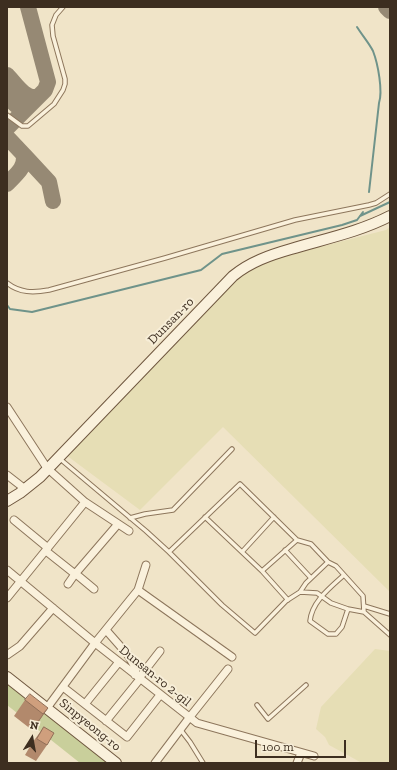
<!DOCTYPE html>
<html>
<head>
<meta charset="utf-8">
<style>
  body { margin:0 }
  #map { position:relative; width:397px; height:770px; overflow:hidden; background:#f0e4c8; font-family:"Zilla Slab",serif }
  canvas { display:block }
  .frame { position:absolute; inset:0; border:8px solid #3d2e20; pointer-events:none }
  .north { position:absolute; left:12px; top:718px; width:40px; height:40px; -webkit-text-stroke:3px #f7eed8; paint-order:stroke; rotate:11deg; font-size:11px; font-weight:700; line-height:16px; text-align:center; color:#3d2e20 }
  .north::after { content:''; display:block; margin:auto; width:14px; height:18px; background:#3d2e20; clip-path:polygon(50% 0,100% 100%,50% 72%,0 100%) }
  .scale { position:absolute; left:255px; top:740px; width:91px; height:18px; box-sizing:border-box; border:2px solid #3d2e20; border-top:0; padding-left:5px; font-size:12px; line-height:14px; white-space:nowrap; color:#3d2e20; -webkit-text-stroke:3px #f7eed8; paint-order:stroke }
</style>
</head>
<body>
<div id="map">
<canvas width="397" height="770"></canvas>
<div class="frame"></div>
<div class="north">N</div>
<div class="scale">100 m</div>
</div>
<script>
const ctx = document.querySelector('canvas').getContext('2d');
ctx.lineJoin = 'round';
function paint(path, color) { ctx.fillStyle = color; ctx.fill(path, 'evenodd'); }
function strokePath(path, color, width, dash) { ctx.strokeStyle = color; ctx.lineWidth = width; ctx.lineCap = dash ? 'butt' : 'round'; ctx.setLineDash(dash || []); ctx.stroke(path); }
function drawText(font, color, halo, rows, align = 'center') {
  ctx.font = font + ' "Zilla Slab",serif'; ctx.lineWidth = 4; ctx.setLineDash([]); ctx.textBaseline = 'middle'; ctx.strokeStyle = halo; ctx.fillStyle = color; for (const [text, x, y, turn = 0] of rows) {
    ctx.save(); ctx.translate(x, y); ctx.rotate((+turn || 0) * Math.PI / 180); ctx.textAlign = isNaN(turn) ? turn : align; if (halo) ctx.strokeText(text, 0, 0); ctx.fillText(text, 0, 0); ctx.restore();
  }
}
paint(new Path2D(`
  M390,227V592L223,427L140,510L66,455L242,269L272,259L386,230Z
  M375,649L390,651V763H362L329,745L325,737L316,729L321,707Z`), '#e6deb5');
paint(new Path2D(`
  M7,683L108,763H80L7,705Z`), '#c9cf9b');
strokePath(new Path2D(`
  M357,27C362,35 369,43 373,51C378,64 383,91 379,103L369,192
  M360,216L390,202
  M7,305L10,309L32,312L201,270L222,254L342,225L357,220L363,212`), '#6f938a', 2);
strokePath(new Path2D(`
  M386,7L390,11
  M7,75C15,83 25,100 38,97
  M7,96C12,101 18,110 26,109
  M7,128L45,90L48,82L28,7
  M7,137L24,155C25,169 16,174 7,184
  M24,155L49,182L53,201`), '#968974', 16);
const lane = new Path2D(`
  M7,115L22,126H28L54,104L63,90L65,84V79L53,36L52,25L56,15L63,7
  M7,283C20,293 33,293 49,290L165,258L295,220L369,205L376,203L390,194
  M59,458L146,531L169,552L222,605L255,633L286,601L300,592L317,593L331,603L348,609L364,612L390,635
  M205,517L262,571
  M130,518L145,514L173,510L232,449
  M285,550L311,578
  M169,552L240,484L297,540L311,544L328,562L336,566L363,596L364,612
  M242,552L274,517
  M344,575C331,587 312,601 310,621L328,634H336L342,627L348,609
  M300,592L306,583L328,562
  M288,600L262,571L297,540
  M364,606L390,614
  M257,705L268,719L306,685
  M180,729L190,742L203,763`);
const street = new Path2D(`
  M7,407L47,468L85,502L129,531
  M7,475L25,489
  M14,520L48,548
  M46,551L75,574L68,584
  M7,570L95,643L197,723L314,756
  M75,574L118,524
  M76,574L94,589
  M138,590L232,657
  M7,598L85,502
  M106,630L128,655L136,669L135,675
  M7,655L20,646L53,608
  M139,678L160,651
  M63,687L127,737L160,695
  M85,704L119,662
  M47,708L95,643L138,590L146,565
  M106,721L140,679
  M155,763L189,718L228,669
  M297,763L301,753`);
const secondary = new Path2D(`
  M7,501L20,493L40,477L233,276C250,262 270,255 291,249C324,239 359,232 390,216
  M7,677L116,763`);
strokePath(lane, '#8d765c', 5.5);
strokePath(street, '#8d765c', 9);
strokePath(secondary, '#6f573f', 12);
strokePath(lane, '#faf1dc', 3.5);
strokePath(street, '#faf1dc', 7);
strokePath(secondary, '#faf1dc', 10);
paint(new Path2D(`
  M25,700L48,708L37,724L32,730L14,716Z
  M44,727L47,745L36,761L25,755L32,743Z`), '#b2896c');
paint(new Path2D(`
  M48,708L37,724L32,730L43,714Z`), '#916f58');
const building = new Path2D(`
  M30,694L48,708L43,714L25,700Z
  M44,727L54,733L47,745L37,739Z`);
paint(building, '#cf9f7d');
strokePath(building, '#916f58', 1);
drawText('13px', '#3d2e20', '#f7eed8', [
  ["Dunsan-ro",171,321,-46],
  ["Dunsan-ro 2-gil",155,676,39],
  ["Sinpyeong-ro",90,725,39]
]);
</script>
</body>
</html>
